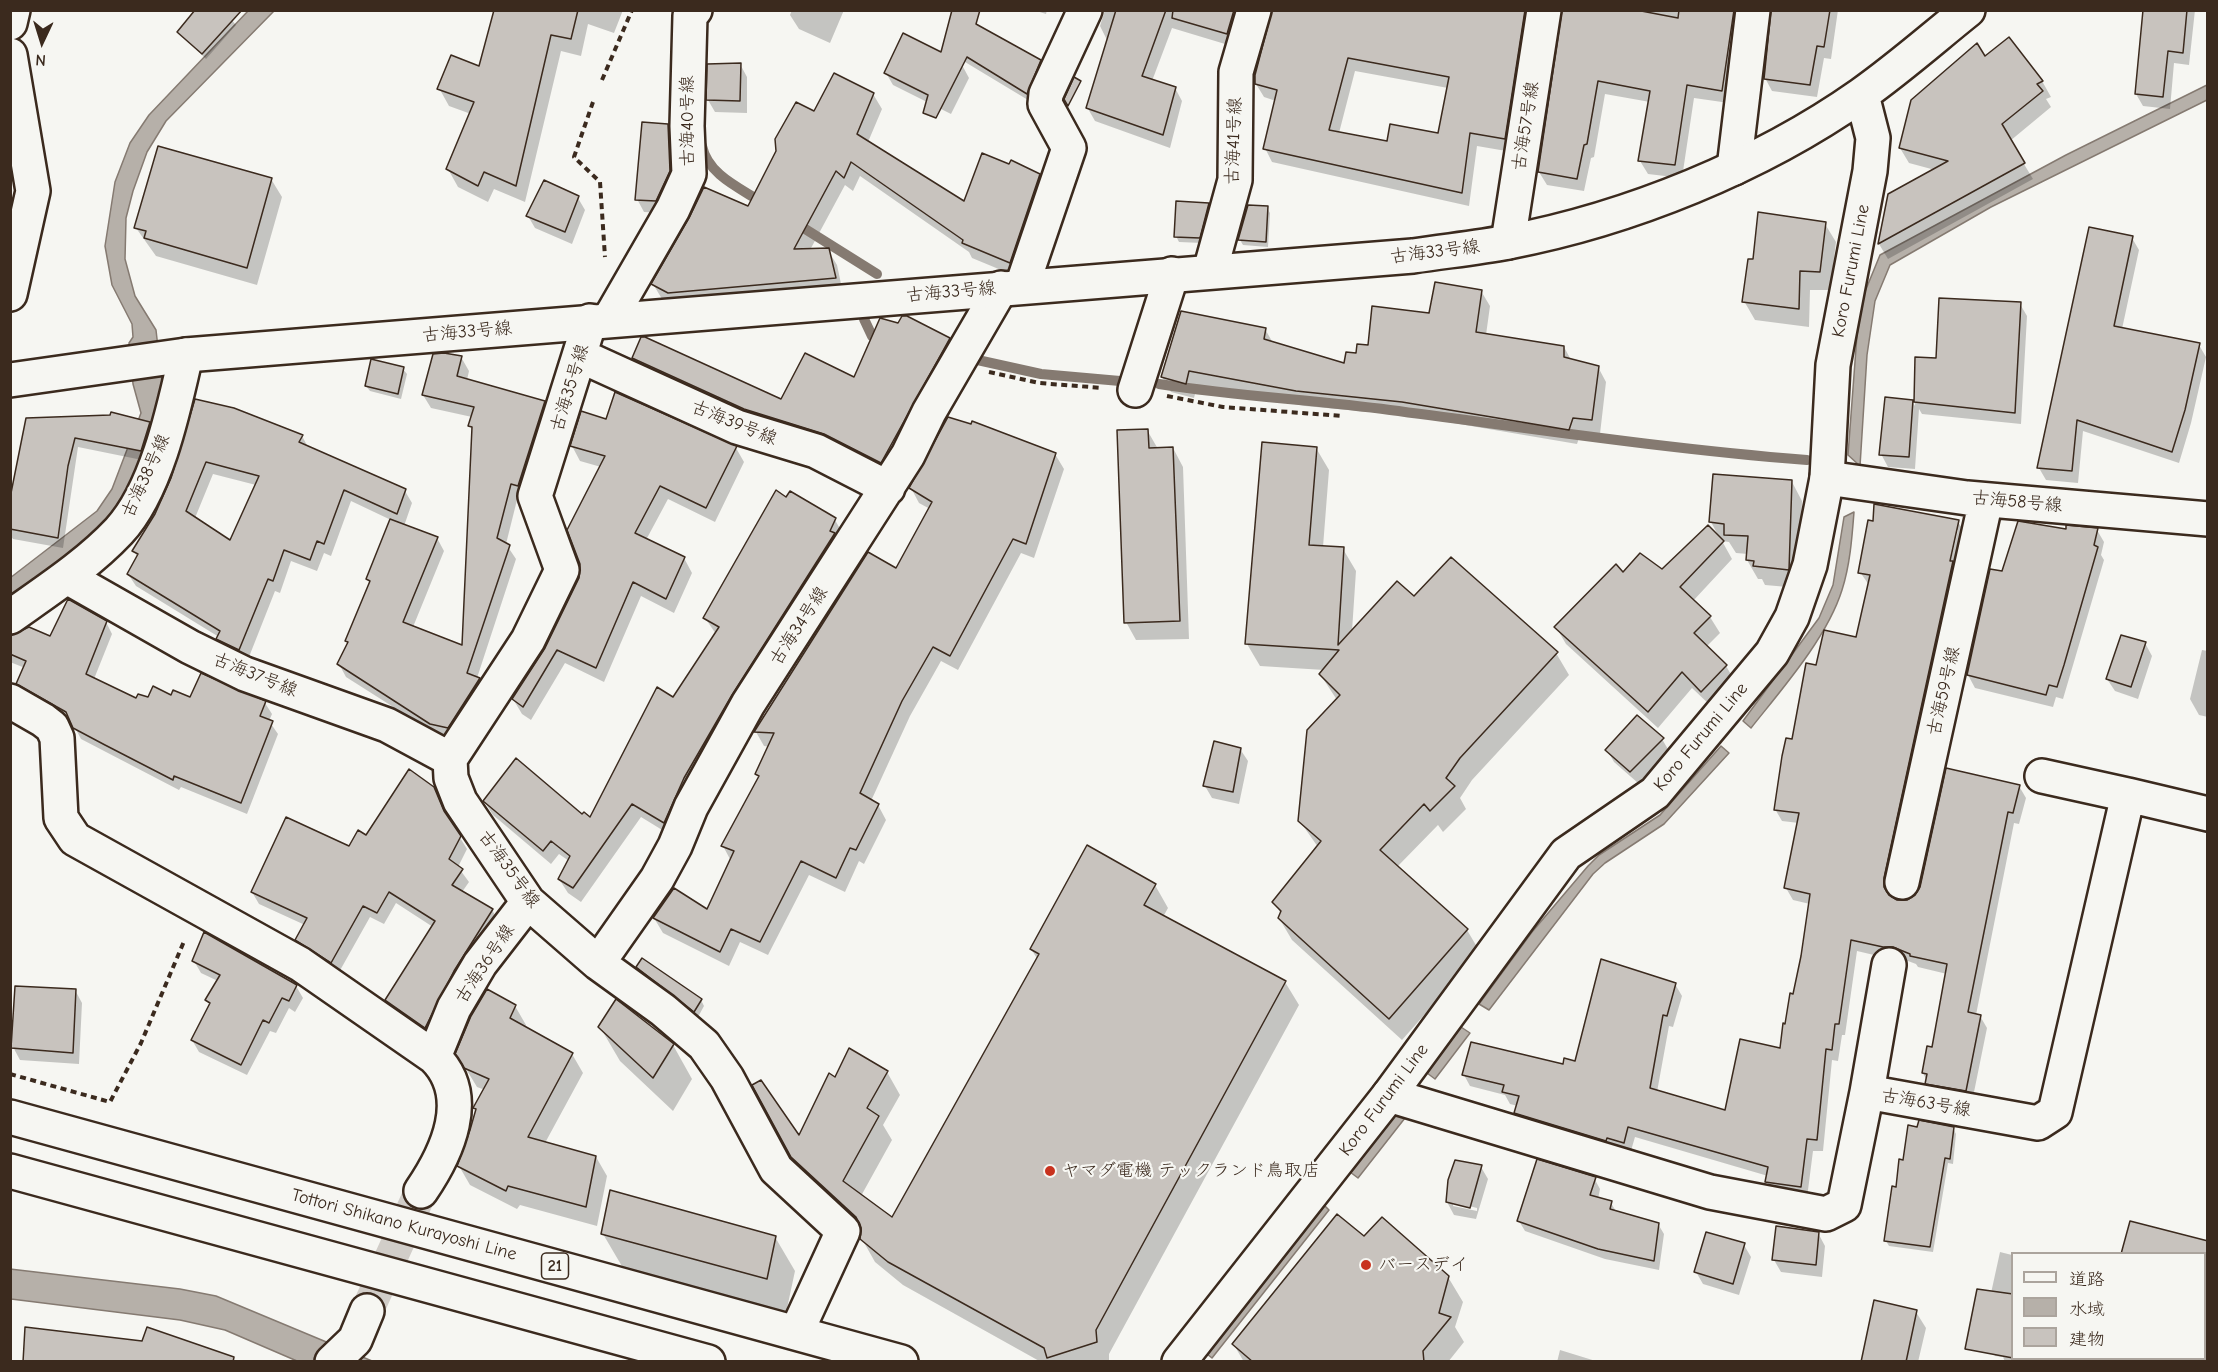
<!DOCTYPE html>
<html>
<head>
<meta charset="utf-8">
<style>
  body { margin:0 }
  #map { position:relative; width:2218px; height:1372px; overflow:hidden; background:#f6f6f2; font-family:"Comic Neue","Klee One",sans-serif }
  canvas { display:block }
  .frame { position:absolute; inset:0; border:12px solid #3b2a1e; pointer-events:none }
  .legend { position:absolute; left:2011px; top:1252px; width:195px; height:108px; box-sizing:border-box; background:#f6f6f2; border:2px solid #aba49d; margin:0; padding:8px 10px; list-style:none; font-size:18px; color:#3b2a1e }
  .legend li { display:flex; align-items:center; gap:12px; height:30px }
  .legend b { width:30px; border:2px solid #aba49d }
  .north { position:absolute; left:12px; top:12px; width:60px; height:60px; -webkit-text-stroke:4px #f6f6f2; paint-order:stroke; rotate:184deg; font-size:16px; font-weight:700; line-height:24px; text-align:center; color:#3b2a1e }
  .north::after { content:''; display:block; margin:auto; width:21px; height:27px; background:#3b2a1e; clip-path:polygon(50% 0,100% 100%,50% 72%,0 100%) }
</style>
</head>
<body>
<div id="map">
<canvas width="2218" height="1372"></canvas>
<div class="frame"></div>
<ul class="legend">
<li><b style="height:8px;background:#f6f6f2"></b>道路</li>
<li><b style="height:16px;background:#b6b0a9"></b>水域</li>
<li><b style="height:16px;background:#c8c3be"></b>建物</li>
</ul>
<div class="north">N</div>
</div>
<script>
const ctx = document.querySelector('canvas').getContext('2d');
ctx.lineJoin = 'round';
function paint(path, color) { ctx.fillStyle = color; ctx.fill(path, 'evenodd'); }
function strokePath(path, color, width, dash) { ctx.strokeStyle = color; ctx.lineWidth = width; ctx.lineCap = dash ? 'butt' : 'round'; ctx.setLineDash(dash || []); ctx.stroke(path); }
function drawText(font, color, halo, rows, align = 'center') {
  ctx.font = font + ' "Comic Neue","Klee One",sans-serif'; ctx.lineWidth = 4.5; ctx.setLineDash([]); ctx.textBaseline = 'middle'; ctx.strokeStyle = halo; ctx.fillStyle = color; for (const [text, x, y, turn = 0] of rows) {
    ctx.save(); ctx.translate(x, y); ctx.rotate((+turn || 0) * Math.PI / 180); ctx.textAlign = isNaN(turn) ? turn : align; if (halo) ctx.strokeText(text, 0, 0); ctx.fillText(text, 0, 0); ctx.restore();
  }
}
const water = new Path2D(`
  M248,11H274L166,121L147,152L133,191L126,218L125,259L135,296L156,330L162,383V407L151,451L106,529L11,602L10,578L97,511L112,489L141,413L133,384L129,343L133,337L132,324L112,285L105,246L115,182L130,143L149,115Z
  M2207,85V100L1991,207L1890,265L1875,301L1867,355L1860,466L1848,455L1857,335L1864,294L1880,255L2066,155Z
  M1854,512C1852,538 1850,565 1842,590C1827,638 1782,689 1751,728L1743,721L1819,618L1833,585L1844,517Z
  M1721,746L1729,753L1664,824L1605,863L1593,874L1489,1010L1479,1004L1532,932L1588,866L1599,855L1660,815Z
  M1461,1027L1470,1033L1435,1079L1427,1073Z
  M1394,1113L1405,1118L1358,1178L1350,1172Z
  M1324,1205L1329,1210L1212,1358L1207,1354Z
  M10,1269L180,1289L216,1296L372,1361H297L225,1330L180,1320L11,1299Z`);
paint(water, '#b6b0a9');
strokePath(water, '#857a71', 1.5);
paint(new Path2D(`
  M223,10L236,25L206,59L179,32Z
  M492,10H623L614,33L588,24L581,56L561,51L525,202L494,189L488,202L458,187L448,169L471,114L449,106L439,88L480,68L494,15Z
  M792,10H844L830,43L799,29L790,15Z
  M1033,10H1047L1046,14Z
  M1105,10H1248L1235,47L1172,28L1152,81L1175,88L1182,101L1170,148L1095,121L1087,107L1107,40L1100,26Z
  M1274,10H1538L1512,152L1477,146L1469,206L1272,162L1265,148L1276,101L1264,97L1256,84ZM1355,71L1448,88L1439,134L1388,143L1339,133Z
  M1564,10H1735L1741,22L1729,103L1694,98L1682,178L1648,174L1640,161L1650,102L1605,94L1594,157L1591,158L1584,191L1547,185L1539,172Z
  M1783,10H1838L1831,59L1824,58L1817,97L1772,91L1765,78Z
  M2144,10H2195L2189,65L2174,63L2170,109L2143,106L2136,94Z
  M958,51L1040,61L1046,72L1033,103L965,62Z
  M1985,59L2042,81L2051,97L2046,99L2051,107L2010,141L2033,179L1888,259L1879,244L1889,195L1935,170L1909,163L1900,148Z
  M740,64L747,77V113L715,112L708,100Z
  M962,65L969,78L951,114L893,85L886,73Z
  M873,94L882,109L868,142L964,203L1039,175L1048,190L1018,277L972,258L969,252L860,176L853,191L845,185L810,250H828L837,265L843,293L677,308L662,299L653,284L749,208L814,113Z
  M667,125L675,137L676,180L663,213L644,212L637,199Z
  M271,179L282,197L257,285L156,256L136,228Z
  M578,198L585,210L572,244L535,228L528,216Z
  M1208,205L1212,210L1202,243L1179,242L1176,236Z
  M1267,208L1270,213L1268,247L1243,245L1240,240Z
  M1825,224L1836,242L1830,290H1810L1809,327L1755,320L1744,301L1754,261Z
  M2132,238L2139,250L2122,329L2199,345L2206,357L2191,423L2179,463L2083,431L2078,483L2046,480L2039,468Z
  M1481,291L1490,306L1486,335L1564,347L1571,360L1598,367L1606,382L1600,434L1581,432L1577,444L1412,416L1305,406L1197,386L1194,398L1171,392L1162,377L1182,313L1265,329L1273,343L1346,365L1369,347Z
  M2020,304L2027,316L2021,424L1922,414L1919,409L1915,469L1888,467L1881,454L1912,401L1915,406L1916,358L1937,359Z
  M949,339L957,353L889,476L642,372L633,358L782,401L854,380Z
  M461,357L469,371L467,380L544,402L552,416L526,499L518,496L506,544L516,559L477,678L487,693L456,741L439,736L346,677L339,664L349,644L347,641L371,584L367,579L391,520L351,501L331,556L324,553L317,571L291,561L280,593L275,591L247,662L225,652L219,637L136,586L128,574L138,558L134,551L157,515L173,478L196,401L302,436L308,447L405,491L412,503L404,526L437,538L444,551L413,627L463,648L474,433L470,426L472,417L431,408L423,395ZM213,474L256,485L231,543L195,518Z
  M403,369L407,374L401,399L370,391L366,386Z
  M27,419L149,423L155,434L147,461L78,447L63,548L13,539L10,535V507Z
  M607,421L736,448L744,462L715,522L668,499L646,540L684,558L692,573L674,613L641,596L604,682L565,663L531,720L522,714L513,699L546,649L580,578L601,467L580,461L572,446Z
  M1147,430L1158,449L1173,448L1183,467L1189,639L1136,640L1126,622Z
  M1316,448L1329,470L1323,547L1343,549L1356,571L1352,631L1415,598L1556,653L1569,675L1472,780L1460,798L1466,809L1443,832L1438,825L1397,867L1467,930L1480,952L1402,1040L1292,940L1279,918L1281,914L1274,902L1318,847L1299,820L1337,700L1320,674L1324,670L1260,666L1247,644Z
  M1055,454L1064,469L1034,558L1021,553L958,670L941,661L910,716L871,801L878,805L886,820L864,864L859,861L845,892L809,875L768,955L740,942L729,966L663,933L654,918L708,911L731,861L723,846L760,778L757,774L770,747L764,746L756,732L896,570L930,509L919,503L911,488Z
  M1792,482L1802,501L1799,588L1765,585L1762,579H1758L1747,560L1748,554L1736,553L1729,542L1722,541L1732,559L1693,601L1710,617L1720,633L1706,647L1726,666L1736,683L1712,707L1692,688L1658,728L1566,644L1556,627L1623,574L1662,571L1719,537L1711,522Z
  M786,499L835,520L843,534L672,836L641,817L581,902L568,893L559,879L569,861L559,854L551,864L493,815L484,801L591,819L716,634L705,618Z
  M1958,522L1965,533L1890,891V898L1897,902L1909,901L1917,895L2019,786L2026,798L2019,824L2014,823L1976,1015L1980,1016L1987,1028L1972,1102L1934,1095L1923,1073L1933,1049L1947,974L1918,967L1916,964L1900,958L1891,959L1857,951L1845,1035H1842L1838,1061L1832,1060L1823,1151H1813L1807,1198L1774,1194L1767,1182L1768,1176L1635,1137L1630,1154L1522,1125L1516,1113L1518,1106L1510,1104L1505,1095L1470,1086L1464,1075L1576,1063L1675,984L1682,996L1673,1027L1669,1026L1657,1092L1726,1112L1781,1050L1803,957L1810,904L1793,900L1786,888L1799,823L1782,821L1775,809L1793,740L1817,666L1857,639L1869,585L1860,572ZM1955,530H1958L1949,568H1946Z
  M2097,530L2104,542L2101,555L2104,560L2063,699L2056,697L2053,707L1975,688L1968,675L2003,572L2067,531Z
  M106,622L112,634L94,679L137,700L171,697L265,703L272,714L269,721L278,734L247,814L181,787L179,790L81,739L72,722L25,695L18,684L25,668L10,662V636L50,637Z
  M2145,643L2152,656L2138,699L2115,691L2107,679Z
  M2202,650L2208,651V717L2199,715L2190,699Z
  M1662,739L1669,751L1638,783L1614,762L1607,750Z
  M1240,749L1248,761L1239,804L1212,798L1205,786Z
  M433,788L449,820L467,849L458,867L469,882L462,892L492,910L499,922L432,1039L393,1012L387,1000L433,927L396,903L384,924L370,917L338,974L303,952L296,940L305,925L259,904L252,892L349,848Z
  M1155,885L1168,908L1163,917L1285,982L1299,1005L1109,1354V1362H1041L903,1285L875,1262L862,1239V1233L806,1181L792,1157L799,1138L836,1079L887,1072L900,1095L883,1125L892,1140L861,1196L892,1220L1038,960L1031,949Z
  M194,961L296,986L303,998L295,1012L289,1008L276,1033L270,1031L247,1075L199,1052L192,1040L210,1005L207,1000L218,981L201,973Z
  M637,967L701,1000L704,1006L698,1017L641,973Z
  M75,990L82,1003L79,1064L20,1060L13,1047Z
  M515,1006L526,1025L525,1028L572,1054L583,1073L545,1143L596,1157L607,1176L597,1226L520,1205L517,1209L470,1185L459,1166L477,1111L475,1108L485,1090L477,1087L457,1054Z
  M600,1027L673,1045L692,1079L673,1111L620,1061Z
  M1953,1128L1956,1134L1953,1164L1948,1163L1933,1252L1889,1246L1886,1241L1904,1161Z
  M1481,1167L1488,1179L1476,1219L1454,1215L1447,1202ZM1453,1202L1477,1208V1211L1453,1206Z
  M1594,1178L1600,1189L1598,1199L1611,1203L1617,1213L1658,1224L1664,1234L1659,1270L1605,1259L1525,1231L1519,1221Z
  M1818,1233L1825,1246L1822,1277L1781,1272L1774,1260Z
  M603,1234L775,1237L795,1271L786,1313L623,1268Z
  M2208,1243V1362H2154L2143,1358H2204V1254Z
  M1744,1245L1751,1257L1739,1295L1703,1284L1696,1272Z
  M2000,1252L2012,1255V1358H2092L2094,1362H2005L2003,1357L1995,1356L1985,1339L1986,1316Z
  M1448,1277L1463,1302L1455,1327L1464,1342L1448,1362H1244L1234,1345Z
  M1916,1312L1926,1328L1918,1362H1863Z
  M1560,1350L1599,1362H1557Z`), '#0003');
strokePath(new Path2D(`
  M702,146C708,175 740,188 763,203
  M794,222L877,274
  M864,319L872,336L885,342
  M973,359L1041,374L1120,381
  M1159,384C1236,396 1313,400 1390,410C1529,428 1667,449 1807,460`), '#857a71', 10);
const building = new Path2D(`
  M195,10H242L202,54L177,32Z
  M494,10H578L571,39L551,35L516,186L484,172L478,186L446,169L474,102L437,89L451,55L479,66Z
  M952,10H980L976,24L1041,60L1027,94L967,57L936,118L923,113L928,95L884,73L903,33L941,52Z
  M1116,10H1166L1142,76L1176,87L1163,135L1086,108Z
  M1173,10H1234L1227,34L1172,18Z
  M1272,10H1525L1505,139L1470,133L1462,193L1263,149L1277,90L1255,84V75ZM1348,58L1449,77L1438,133L1390,124L1387,141L1329,130Z
  M1562,10H1636L1678,18L1679,10H1734L1722,91L1687,85L1675,165L1638,161L1650,91L1598,81L1587,144L1584,145L1577,179L1538,172Z
  M1771,10H1830L1824,47L1817,46L1810,85L1764,79Z
  M2143,10H2187L2183,53L2168,51L2163,97L2135,94Z
  M2009,37L2043,81L2037,84L2043,91L2002,124L2025,163L1878,244L1888,194L1948,161L1899,148L1911,100L1977,43L1985,56Z
  M741,63L740,101L706,100L707,64Z
  M834,73L874,93L857,134L964,201L982,153L1009,164L1011,160L1040,174L1010,263L962,243L963,240L851,162L844,178L836,171L794,249L829,248L836,278L668,293L651,284L689,218L704,187L748,206L776,151L775,139L796,102L814,111Z
  M1074,77L1081,81L1068,106L1064,99Z
  M642,122L668,124L670,171L656,201L635,200Z
  M158,146L272,178L247,268L144,238L146,231L134,228Z
  M544,180L579,196L565,232L526,216Z
  M1176,201L1209,203L1200,238L1174,237Z
  M1248,205L1268,206L1266,242L1238,240Z
  M1758,212L1826,222L1820,272L1800,271L1799,309L1742,302L1748,259H1753Z
  M2089,227L2133,236L2114,326L2200,343L2185,410L2172,452L2077,420L2072,471L2037,468Z
  M1435,282L1482,290L1476,332L1564,346V357L1599,366L1592,420L1573,418L1569,430L1402,402L1296,391L1189,371L1186,384L1161,377L1181,311L1266,328L1264,339L1344,363L1346,352L1356,353L1357,344L1368,345L1372,306L1429,313Z
  M1939,298L2021,302L2015,413L1914,402L1915,357L1936,358Z
  M902,316H907L950,338L881,463L824,434L744,409L632,358L641,337H645L781,399L805,353L854,377L880,318L898,323Z
  M444,353L462,356L457,376L545,401L518,486L511,484L497,538L510,545L467,673L480,678L448,728L430,724L337,664L348,642L345,641L370,581L366,579L390,519L438,537L403,622L462,645L472,427L468,426L474,407L422,395L433,354Z
  M371,359L404,367L398,394L365,386Z
  M615,392L737,446L706,508L660,486L635,533L685,557L666,599L633,582L596,668L557,650L523,707L512,699L545,648L579,578L580,564L567,530L605,456L570,446L581,411L606,419Z
  M1885,397L1913,400L1909,457L1879,455Z
  M195,399L234,408L303,435L299,442L406,489L397,514L344,490L324,544L317,541L310,560L284,550L273,581L268,579L239,650L216,639L220,631L127,574L138,554L132,551L155,514L171,478ZM206,462L259,476L230,540L186,511Z
  M111,412L150,422L141,451L75,438L68,466L58,538L10,529V498L26,418L110,415Z
  M948,417L971,424L972,421L1056,453L1026,544L1013,539L950,656L933,647L902,701L860,793L879,804L856,850L850,848L836,878L801,861L760,942L731,929L720,952L653,918L674,888L707,909L734,851L721,846L759,776L755,774L774,733L754,732L868,552L896,568L932,502L909,488Z
  M1148,429L1149,448L1173,447L1180,621L1124,623L1117,430Z
  M1262,442L1317,447L1309,545L1344,547L1338,645L1397,581L1414,596L1451,557L1558,652L1460,758L1446,778L1455,786L1430,811L1424,804L1380,850L1468,929L1389,1019L1278,918L1281,911L1272,902L1321,841L1298,821L1307,730L1340,695L1319,674L1339,650L1245,644Z
  M1713,474L1792,480L1789,570L1753,566L1754,561L1746,560L1748,536L1724,535V524L1709,522Z
  M776,490L786,497L790,491L836,518L830,531L835,533L732,695L684,778L664,823L632,804L573,888L558,879L570,856L551,841L543,851L483,801L516,758L582,814L584,812L590,817L657,687L673,697L719,627L703,618Z
  M1874,504L1959,520L1950,561H1953L1884,878V887L1889,895L1897,900H1907L1915,895L1920,887L1946,768L2020,785L2013,813L2008,812L1968,1012L1981,1015L1966,1091L1925,1084L1927,1074L1922,1073L1927,1046L1932,1047L1947,964L1910,956V954L1893,947H1883L1851,940L1839,1024H1835L1832,1050L1826,1049L1817,1140L1807,1139L1801,1187L1765,1182L1768,1167L1628,1127L1624,1143L1607,1138L1606,1141L1514,1113L1519,1096L1502,1092L1504,1085L1462,1075L1471,1042L1563,1064L1564,1058L1575,1061L1601,959L1676,983L1667,1016L1663,1015L1650,1088L1725,1110L1740,1039L1780,1048L1783,1023L1785,1024L1790,993L1793,994L1801,956L1810,894L1784,888L1799,813L1774,810L1782,756L1786,738L1792,739L1806,663L1816,665L1824,630L1856,637L1870,575L1858,573L1868,520L1873,521Z
  M2018,521L2066,529V525L2098,528L2094,545L2098,547L2064,665L2057,687L2049,685L2046,695L1967,675L1990,569L2002,571Z
  M1708,525L1724,541L1680,587L1711,616L1694,633L1727,665L1701,692L1682,672L1648,712L1554,627L1616,564L1623,572L1640,553L1662,569Z
  M68,599L107,621L86,674L136,698L138,694L148,697L153,686L171,695L173,690L190,697L201,673L266,701L260,716L273,721L241,803L174,776L173,780L105,745L73,728L66,712L16,684L26,661L10,654V636L29,627L50,636Z
  M2121,635L2146,642L2131,687L2106,679Z
  M1637,715L1664,738L1630,772L1605,750Z
  M1214,741L1241,748L1233,792L1203,786Z
  M409,769L434,787L444,811L461,836L449,859L463,869L452,885L493,909L454,971L425,1028L385,1000L435,921L389,892L377,913L363,906L331,963L295,940L307,918L251,892L286,817L349,846L358,830L366,835Z
  M1087,845L1156,884L1144,905L1286,981L1096,1330L1097,1342L1047,1358L1044,1348L888,1262L860,1239L861,1228L856,1217L791,1157L752,1085L761,1080L799,1135L829,1073L835,1077L849,1048L888,1071L867,1108L879,1116L843,1181L892,1217L1039,954L1030,949Z
  M204,932L297,985L289,1001L282,998L269,1023L263,1020L241,1065L191,1040L210,1003L205,1000L220,975L192,961Z
  M642,958L702,999L694,1012L636,967Z
  M15,986L76,989L73,1053L11,1048Z
  M487,989L516,1005L510,1018L573,1053L528,1137L596,1156L586,1207L508,1186L506,1191L457,1166L470,1130L476,1109L473,1108L489,1079L464,1068L455,1054L471,1016Z
  M616,999L674,1044L653,1078L598,1027Z
  M1919,1120L1954,1127L1950,1159L1945,1158L1930,1247L1884,1241L1892,1186L1896,1187L1899,1159L1903,1160L1908,1125L1917,1127Z
  M1537,1159L1596,1177L1590,1195L1612,1201L1610,1209L1659,1223L1654,1261L1598,1249L1517,1221Z
  M1455,1160L1482,1165L1470,1208L1446,1202L1448,1180Z
  M610,1190L776,1236L767,1279L601,1234Z
  M1337,1214L1364,1236L1382,1217L1449,1276L1439,1313L1451,1317L1423,1351L1424,1362H1253L1232,1344Z
  M2130,1221L2208,1241V1254H2121Z
  M1776,1226L1819,1232L1816,1265L1772,1260Z
  M1706,1232L1745,1243L1733,1284L1694,1272Z
  M1977,1289L2013,1294V1358L1965,1349Z
  M1874,1300L1917,1310L1906,1362H1861Z
  M25,1327L142,1341L147,1327L234,1357L233,1362H23Z`);
paint(building, '#c8c3be');
strokePath(building, '#3b2a1e', 1.5);
strokePath(new Path2D(`
  M367,1311L421,1191`), '#d1cdc8', 33, [33, 16]);
const street = new Path2D(`
  M10,55L33,191L10,294
  M1734,168L1753,10
  M1508,242L1544,10
  M1210,271L1235,180L1236,72L1254,10
  M1022,286L1069,148L1045,104L1046,94L1085,10
  M609,320L673,209L689,174L687,126L690,16L695,10
  M590,321L535,496L562,570L528,640L450,759L451,778L460,801L528,902L598,963L663,1010L704,1045L727,1078L776,1169L843,1231L797,1331
  M581,356L737,427L816,451L888,488
  M1135,390L1172,274
  M1827,478L1967,498L2208,519
  M67,577L190,647L245,674L387,725L450,759
  M10,617C48,590 88,564 119,531C157,490 174,408 186,355
  M10,701L43,720L52,727L57,738L61,818L75,839L300,964L434,1057
  M2042,776L2128,795
  M1902,882L1986,500
  M598,963L657,879L675,846L691,807L748,704L908,455L929,412L1001,288
  M1867,1092L1889,965
  M1389,1095L1710,1192L1826,1214L1844,1205L1867,1092L2038,1123L2055,1112L2128,795L2208,814
  M421,1191C447,1153 474,1096 434,1057L454,1008L480,964L528,902
  M332,1362L355,1340L367,1311`);
const secondary = new Path2D(`
  M10,380L186,355L1413,256C1445,251 1477,248 1508,242C1629,219 1760,166 1861,95C1898,69 1933,38 1968,10
  M1179,1362L1389,1095L1566,854L1655,793L1772,653L1792,617L1810,565L1827,478L1833,365L1870,171L1873,138L1862,95`);
const primary = new Path2D(`
  M10,23L13,10
  M10,1117L901,1362
  M10,1171L708,1362`);
strokePath(street, '#3b2a1e', 38);
strokePath(secondary, '#3b2a1e', 38);
strokePath(primary, '#3b2a1e', 38);
strokePath(new Path2D(`
  M602,80L632,10
  M593,102L574,157L600,182L605,257
  M989,372L1039,383L1103,388
  M1167,396L1223,407L1342,416
  M10,1074L110,1102L141,1043L185,939`), '#3b2a1e', 4, [6, 4.5]);
strokePath(street, '#f6f6f2', 33);
strokePath(secondary, '#f6f6f2', 33);
strokePath(primary, '#f6f6f2', 33);
for (const [x, y, r, color] of [
  [1050,1171,6,"#c8321e"],
  [1366,1265,6,"#c8321e"]
]) { const dot = new Path2D(); dot.arc(x, y, r, 0, 2 * Math.PI); ctx.fillStyle = color; ctx.fill(dot); strokePath(dot, '#f6f6f2', 2); }
for (const [x, y, w] of [
  [555,1266,27]
]) { const box = new Path2D(); box.roundRect(x - w / 2, y - 13, w, 26, 4.5); ctx.fillStyle = '#f6f6f2'; ctx.fill(box); strokePath(box, '#3b2a1e', 1.5); }
drawText('bold 16px', '#3b2a1e', null, [
  ["21",555,1266]
]);
drawText('18px', '#3b2a1e', '#f6f6f2', [
  ["古海40号線",688,121,-90],
  ["古海57号線",1526,126,-81],
  ["古海41号線",1234,141,-88],
  ["古海33号線",1435,252,-7],
  ["Koro Furumi Line",1851,271,-79],
  ["古海33号線",951,292,-5],
  ["古海33号線",467,332,-5],
  ["古海35号線",570,388,-73],
  ["古海39号線",734,423,22],
  ["古海38号線",146,476,-65],
  ["古海58号線",2017,502,5],
  ["古海34号線",799,626,-57],
  ["古海37号線",255,675,22],
  ["古海59号線",1944,691,-77],
  ["Koro Furumi Line",1701,737,-50],
  ["古海35号線",509,869,54],
  ["古海36号線",485,964,-56],
  ["Koro Furumi Line",1384,1100,-53],
  ["古海63号線",1926,1103,10],
  ["Tottori Shikano Kurayoshi Line",404,1225,15]
]);
drawText('18px', '#3b2a1e', '#f6f6f2', [
  ["ヤマダ電機 テックランド鳥取店",1062,1171],
  ["バースデイ",1378,1265]
], 'left');
</script>
</body>
</html>
